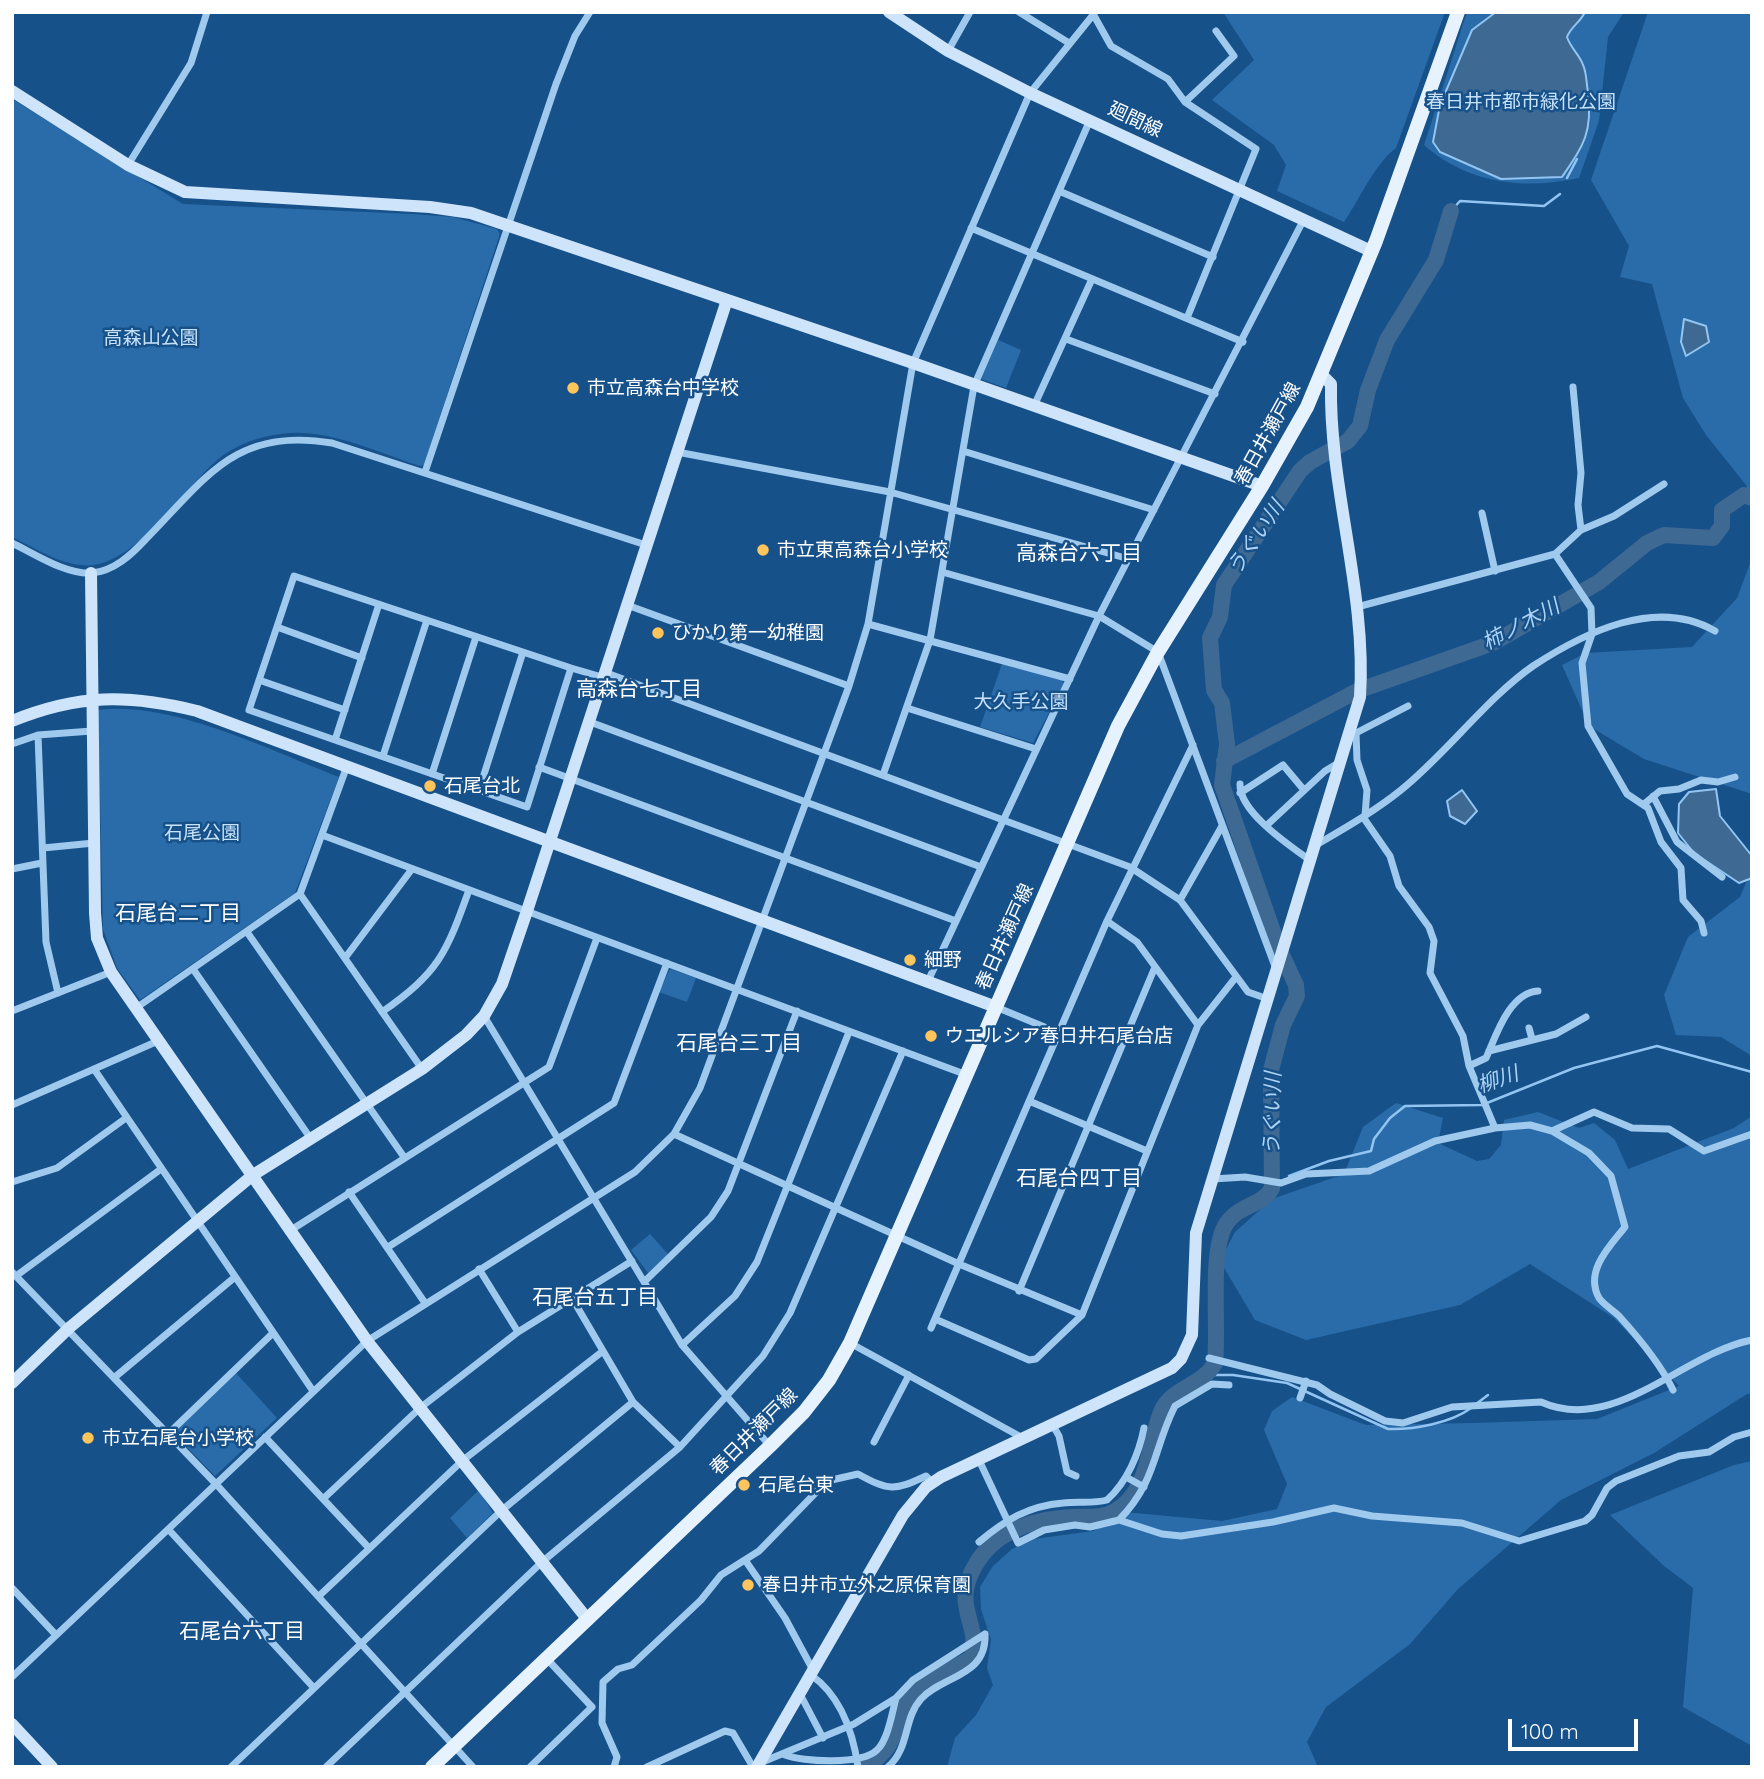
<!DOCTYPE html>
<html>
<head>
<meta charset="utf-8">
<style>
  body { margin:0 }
  #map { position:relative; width:1764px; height:1779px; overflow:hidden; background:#17518a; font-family:Quicksand,sans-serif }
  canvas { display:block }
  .frame { position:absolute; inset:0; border:14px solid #fff; pointer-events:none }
  .scale { position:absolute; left:1508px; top:1719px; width:130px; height:32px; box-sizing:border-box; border:4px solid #fff; border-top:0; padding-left:9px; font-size:21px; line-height:24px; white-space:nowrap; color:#fff; -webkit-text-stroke:5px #17518a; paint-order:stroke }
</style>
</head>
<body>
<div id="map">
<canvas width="1764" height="1779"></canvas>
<div class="frame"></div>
<div class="scale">100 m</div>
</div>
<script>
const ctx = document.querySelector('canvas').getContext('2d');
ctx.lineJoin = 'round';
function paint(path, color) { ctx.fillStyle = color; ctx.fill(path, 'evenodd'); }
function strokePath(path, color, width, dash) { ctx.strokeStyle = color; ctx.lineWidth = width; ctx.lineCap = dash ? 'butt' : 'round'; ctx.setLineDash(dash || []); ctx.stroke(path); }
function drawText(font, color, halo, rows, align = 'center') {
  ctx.font = font + ' Quicksand,"Noto Sans JP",sans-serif'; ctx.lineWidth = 5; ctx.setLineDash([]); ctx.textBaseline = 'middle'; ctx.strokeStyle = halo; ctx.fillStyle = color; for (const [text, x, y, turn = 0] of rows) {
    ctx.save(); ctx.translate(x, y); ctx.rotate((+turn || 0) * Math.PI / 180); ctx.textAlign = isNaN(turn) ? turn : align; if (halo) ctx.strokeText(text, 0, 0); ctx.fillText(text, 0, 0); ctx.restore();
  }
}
paint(new Path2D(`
  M1223,12H1445L1396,148C1376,162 1359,200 1344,222L1277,191L1286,165L1274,145L1212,100L1254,60Z
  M1467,12H1624L1608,37L1599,121L1579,178C1524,190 1468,184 1424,145Z
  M1648,12H1752V511L1746,485L1706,435L1683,398L1652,284L1620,277L1629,246L1591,180Z
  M12,99L183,204L412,214L453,217L497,229L500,234L424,465L420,466C379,453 334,431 291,433C268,434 244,441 225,454C184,483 135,572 81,565C58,563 33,547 12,537Z
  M998,340L1021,350L1006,388L981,379Z
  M1752,558V794L1644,759L1589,726L1562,665L1586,653L1692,647L1737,598Z
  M1002,664L1062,680L1064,684L1033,743L980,727Z
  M98,710C170,700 272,751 339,777L295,893L140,1000L117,968L103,929Z
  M1752,869V1056L1721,1037L1676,1035L1664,995L1688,937L1740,897Z
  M670,969L696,978L687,1002L659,992Z
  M1396,1103L1443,1118L1438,1143L1477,1161L1489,1159L1501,1145L1504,1120L1538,1112L1579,1128L1594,1123L1615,1140L1628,1169L1734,1128L1752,1116V1394H1747L1654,1453L1561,1500L1458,1589L1410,1644L1326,1707L1307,1742L1318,1767H947L955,1738L976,1715L993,1685L987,1668L991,1640L981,1609L980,1587L993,1566L1012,1549L1034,1539L1093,1531L1124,1512L1222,1521L1277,1509L1287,1484L1264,1430L1272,1411L1292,1397L1366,1425L1472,1423L1597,1419L1679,1386L1614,1318L1530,1264L1460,1305L1306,1340L1255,1320L1220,1261L1235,1232L1272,1199L1344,1174L1363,1127Z
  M650,1234L668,1254L648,1273L631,1250Z
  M236,1373L277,1418L215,1476L175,1435V1431Z
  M1752,1461V1746L1683,1707L1693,1588L1663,1565L1610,1515L1734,1465Z
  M479,1490L493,1513L467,1538L450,1518Z`), '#296ca9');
const water = new Path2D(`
  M1496,12H1585C1580,23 1571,26 1567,37C1571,49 1580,55 1583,65C1587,73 1586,83 1588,92C1593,133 1583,146 1562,177L1501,179L1440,152L1433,142L1440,105L1472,30Z
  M1684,319L1706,326L1709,342L1686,356L1681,342Z
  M1716,789L1720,816L1752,856V878L1739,883L1694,853L1678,833L1679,804L1689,792Z
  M1462,790L1477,811L1465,824L1450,816L1447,801Z`);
paint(water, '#3e6993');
strokePath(water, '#92c5f1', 2);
strokePath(new Path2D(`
  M1567,178L1577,159
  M1451,211L1460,201L1544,206L1560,194
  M1289,1176L1329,1161L1371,1151L1374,1139L1390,1118L1405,1106L1482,1105L1574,1068L1657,1046L1752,1072
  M1208,1375H1233L1287,1383L1388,1429C1413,1430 1451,1423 1471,1408
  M1476,1404L1488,1395`), '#92c5f1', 2.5);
strokePath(new Path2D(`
  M1224,761L1357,691L1493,643L1599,582L1647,543L1664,535L1713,538L1722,526V510L1744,495L1752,498
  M864,1767C906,1744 888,1718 915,1692C929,1677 955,1669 972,1657C981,1622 950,1607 976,1564C996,1530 1035,1519 1072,1517C1086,1516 1102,1519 1115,1511C1150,1491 1148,1445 1161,1412C1171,1387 1203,1386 1215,1363C1219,1327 1209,1251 1226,1224C1238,1205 1264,1205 1272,1188L1271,1070L1283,1025L1297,996L1296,985L1278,946L1222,785L1227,744L1222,703L1214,690L1210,638L1220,617L1224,585L1300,471L1310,462L1348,441L1360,426L1368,390L1387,340L1436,260L1451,211`), '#3e6993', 16);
strokePath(new Path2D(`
  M1019,12L1069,43
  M1092,12L1111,46L1168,79L1185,102L1256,149L1187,318
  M948,51L970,12
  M1185,102L1234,56L1216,31
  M128,165L191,63L207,12
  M1059,191L1213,257
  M971,228L1243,342
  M1066,339L1215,394
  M1034,406L1092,279
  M963,451L1154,510
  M677,452L890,492L1129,559
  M425,472L556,84L575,36L590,12
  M1482,513L1495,571
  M1581,530L1614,516L1664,484
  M12,543C35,554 66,575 92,573C114,571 131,555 145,540C207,477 235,427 332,443L646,545
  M1555,554L1591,608L1592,634L1582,663L1588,726L1627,794L1648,808L1661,842L1681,868L1683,900L1701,921L1704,933
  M942,572L1099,616L1158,652L1276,969
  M294,576L571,668L527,807L249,710Z
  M627,605L849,686
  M1357,607L1555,554L1581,530L1578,505L1581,473L1573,387
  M868,624L1070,679
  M277,627L362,658
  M571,668L602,677
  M604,672L1130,867L1180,900L1248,992L1268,999
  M259,680L345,710
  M907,708L1036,749
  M590,722L981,867
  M38,735L46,942L58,993
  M335,740L379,604
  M12,744L38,735L92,731
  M383,756L427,620
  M539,767L956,921
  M432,774L476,637
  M883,775L930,640L974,386L1090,120
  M1240,784C1239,812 1290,846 1311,861
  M479,790L523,652
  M1240,793L1283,765L1304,790
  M1653,796L1677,842L1722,877
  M1644,804L1660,791L1679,789L1701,780L1718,782L1735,777
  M1365,816L1367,790L1357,760L1356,733L1408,706
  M1363,817L1390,856L1399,886L1429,927L1434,941L1430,973L1463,1036L1469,1066L1495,1128
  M1266,826L1325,771L1340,762
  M322,835L967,1075
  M1316,845C1345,828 1375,811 1401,790C1446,754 1488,697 1533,666C1585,632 1656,597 1715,631
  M43,848L94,843
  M12,869L42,863
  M300,894L422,1069
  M1180,900L1222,826
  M1107,921L1137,942L1198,1025
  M247,932L404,1157
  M345,958L412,869
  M193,969L311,1139
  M928,981L1099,616L1304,219
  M996,1007L1059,1033
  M136,1008L300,894L347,766
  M12,1011L111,972
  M382,1012C439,972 446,954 469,890
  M484,1016L682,1345L770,1446
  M1529,1028L1532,1039
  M1489,1051L1556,1034L1586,1017
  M1469,1066L1486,1058C1496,1036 1509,993 1538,991
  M94,1069L313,1391
  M1029,1101L1147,1151
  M12,1105L158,1041
  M1552,1131L1589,1153L1611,1176L1625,1227C1610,1246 1584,1271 1599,1298C1604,1305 1613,1310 1619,1316C1638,1337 1661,1365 1673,1390
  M674,1134L959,1264L1082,1315
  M1213,1179L1245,1177L1281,1183L1306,1174L1369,1171L1435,1141L1495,1128L1530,1125L1552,1131L1594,1112L1632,1128L1669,1129L1704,1151L1752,1134
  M12,1182L57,1168L126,1118
  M349,1192L425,1303
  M291,1230L549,1067L597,938
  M388,1247L614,1103L667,963
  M479,1269L518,1332
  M12,1272L216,1484L473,1767
  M16,1276L161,1169
  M645,1281L711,1217L728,1191L797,1011
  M1019,1291L1155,967
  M572,1298L633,1402L680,1447
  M935,1319L1029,1360L1036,1359L1082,1315L1198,1025L1236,977
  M931,1328L1107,921L1193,745
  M850,1343L1021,1437
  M682,1345L735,1296L757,1262L849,1032
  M1209,1358L1317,1385L1330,1394L1385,1421L1403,1423L1452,1407L1541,1402C1615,1435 1683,1353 1752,1340
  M115,1377L235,1277
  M1300,1398L1306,1381
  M1052,1424L1059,1436L1067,1472L1076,1476
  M168,1434L273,1333
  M265,1437L369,1548
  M874,1442L909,1375
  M978,1458L1018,1543L1044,1530L1075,1525L1090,1527L1119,1520L1162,1534L1181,1536L1273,1522L1334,1508L1372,1516L1462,1523L1519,1541L1585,1521L1592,1515L1607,1488L1616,1481L1679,1456L1709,1452L1734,1437L1752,1432
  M1126,1477L1144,1487
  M323,1499L420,1408L518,1332L632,1261
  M1119,1520C1157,1481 1153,1449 1175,1406L1212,1384L1229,1385
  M169,1530L314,1688
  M979,1542C1005,1520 1028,1506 1063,1503C1078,1501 1093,1504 1107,1500C1127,1482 1139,1454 1144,1428
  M745,1560L785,1618L813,1670
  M12,1588L56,1635
  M319,1596L462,1461L603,1351
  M811,1675C841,1696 853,1732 858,1767
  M12,1677L367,1341L635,1172L674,1134L700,1088L849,686L868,624L913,363L1030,93L1093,15
  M800,1694L823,1738
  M785,1755C803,1762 862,1765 877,1750C888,1740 892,1713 896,1698
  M760,1763L854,1724L896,1698L913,1680L985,1634
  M231,1767L501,1511L633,1402
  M326,1767L542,1562L680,1447L763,1356L790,1313L903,1051
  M530,1767L592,1707L547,1659
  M614,1767L617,1757L602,1723L603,1682L618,1669L632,1665L701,1600L721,1575L759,1551L827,1481L858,1474C889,1491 894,1491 926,1476L933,1483
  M647,1767L725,1731L733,1733L753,1767
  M888,1767C910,1748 903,1719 921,1699C943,1675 987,1677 985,1634`), '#a0c9ee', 7);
strokePath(new Path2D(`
  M889,12L948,51L1030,93L1371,251
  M12,91L128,165L185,192L430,207L471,213L913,363L1262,486
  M91,573L95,913L97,938L111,972L367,1341L588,1620
  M12,721C78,694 128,694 197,711L996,1007
  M12,1383L69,1328L253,1175L422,1069L466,1035L484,1016L502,984L527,911L727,300
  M12,1724L52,1767
  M757,1767L903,1515L926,1487L941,1477L1172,1368L1181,1359L1192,1335L1196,1233L1360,697C1367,592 1329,489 1331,384L1322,375`), '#cde4fa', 12);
strokePath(new Path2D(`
  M432,1767L770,1446L804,1412L829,1380L850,1343L1118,726L1158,652L1262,486L1307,407L1376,241L1458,12`), '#e7f2ff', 14);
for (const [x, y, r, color] of [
  [573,388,7,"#ffc55d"],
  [763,550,7,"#ffc55d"],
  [658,633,7,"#ffc55d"],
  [430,786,7,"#ffc55d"],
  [910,960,7,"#ffc55d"],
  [931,1036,7,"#ffc55d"],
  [88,1438,7,"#ffc55d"],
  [744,1485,7,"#ffc55d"],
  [748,1585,7,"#ffc55d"]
]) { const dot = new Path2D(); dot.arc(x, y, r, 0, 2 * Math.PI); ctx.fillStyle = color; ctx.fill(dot); strokePath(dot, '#17518a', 2.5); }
drawText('19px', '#c6e1fa', '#17518a', [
  ["春日井市都市緑化公園",1521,102],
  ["高森山公園",151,338],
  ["大久手公園",1021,702],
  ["石尾公園",202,833]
]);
drawText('19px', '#fff', '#17518a', [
  ["廻間線",1135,120,25],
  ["春日井瀬戸線",1268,434,-61],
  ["春日井瀬戸線",1005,937,-66],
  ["春日井瀬戸線",754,1432,-45]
]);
drawText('19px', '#fff', '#17518a', [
  ["市立高森台中学校",587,388],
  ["市立東高森台小学校",777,550],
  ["ひかり第一幼稚園",672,633],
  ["石尾台北",444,786],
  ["細野",924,960],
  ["ウエルシア春日井石尾台店",945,1036],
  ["市立石尾台小学校",102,1438],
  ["石尾台東",758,1485],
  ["春日井市立外之原保育園",762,1585]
], 'left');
drawText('italic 21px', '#acd3f6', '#17518a', [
  ["うぐい川",1256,538,-56],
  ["柿ノ木川",1521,625,-28],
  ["柳川",1498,1080,-19],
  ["うぐい川",1273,1114,-89]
]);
drawText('21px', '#fff', '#17518a', [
  ["高森台六丁目",1079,554],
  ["高森台七丁目",639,690],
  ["石尾台二丁目",178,914],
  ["石尾台三丁目",739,1044],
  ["石尾台四丁目",1079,1179],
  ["石尾台五丁目",595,1298],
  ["石尾台六丁目",242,1632]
]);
</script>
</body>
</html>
